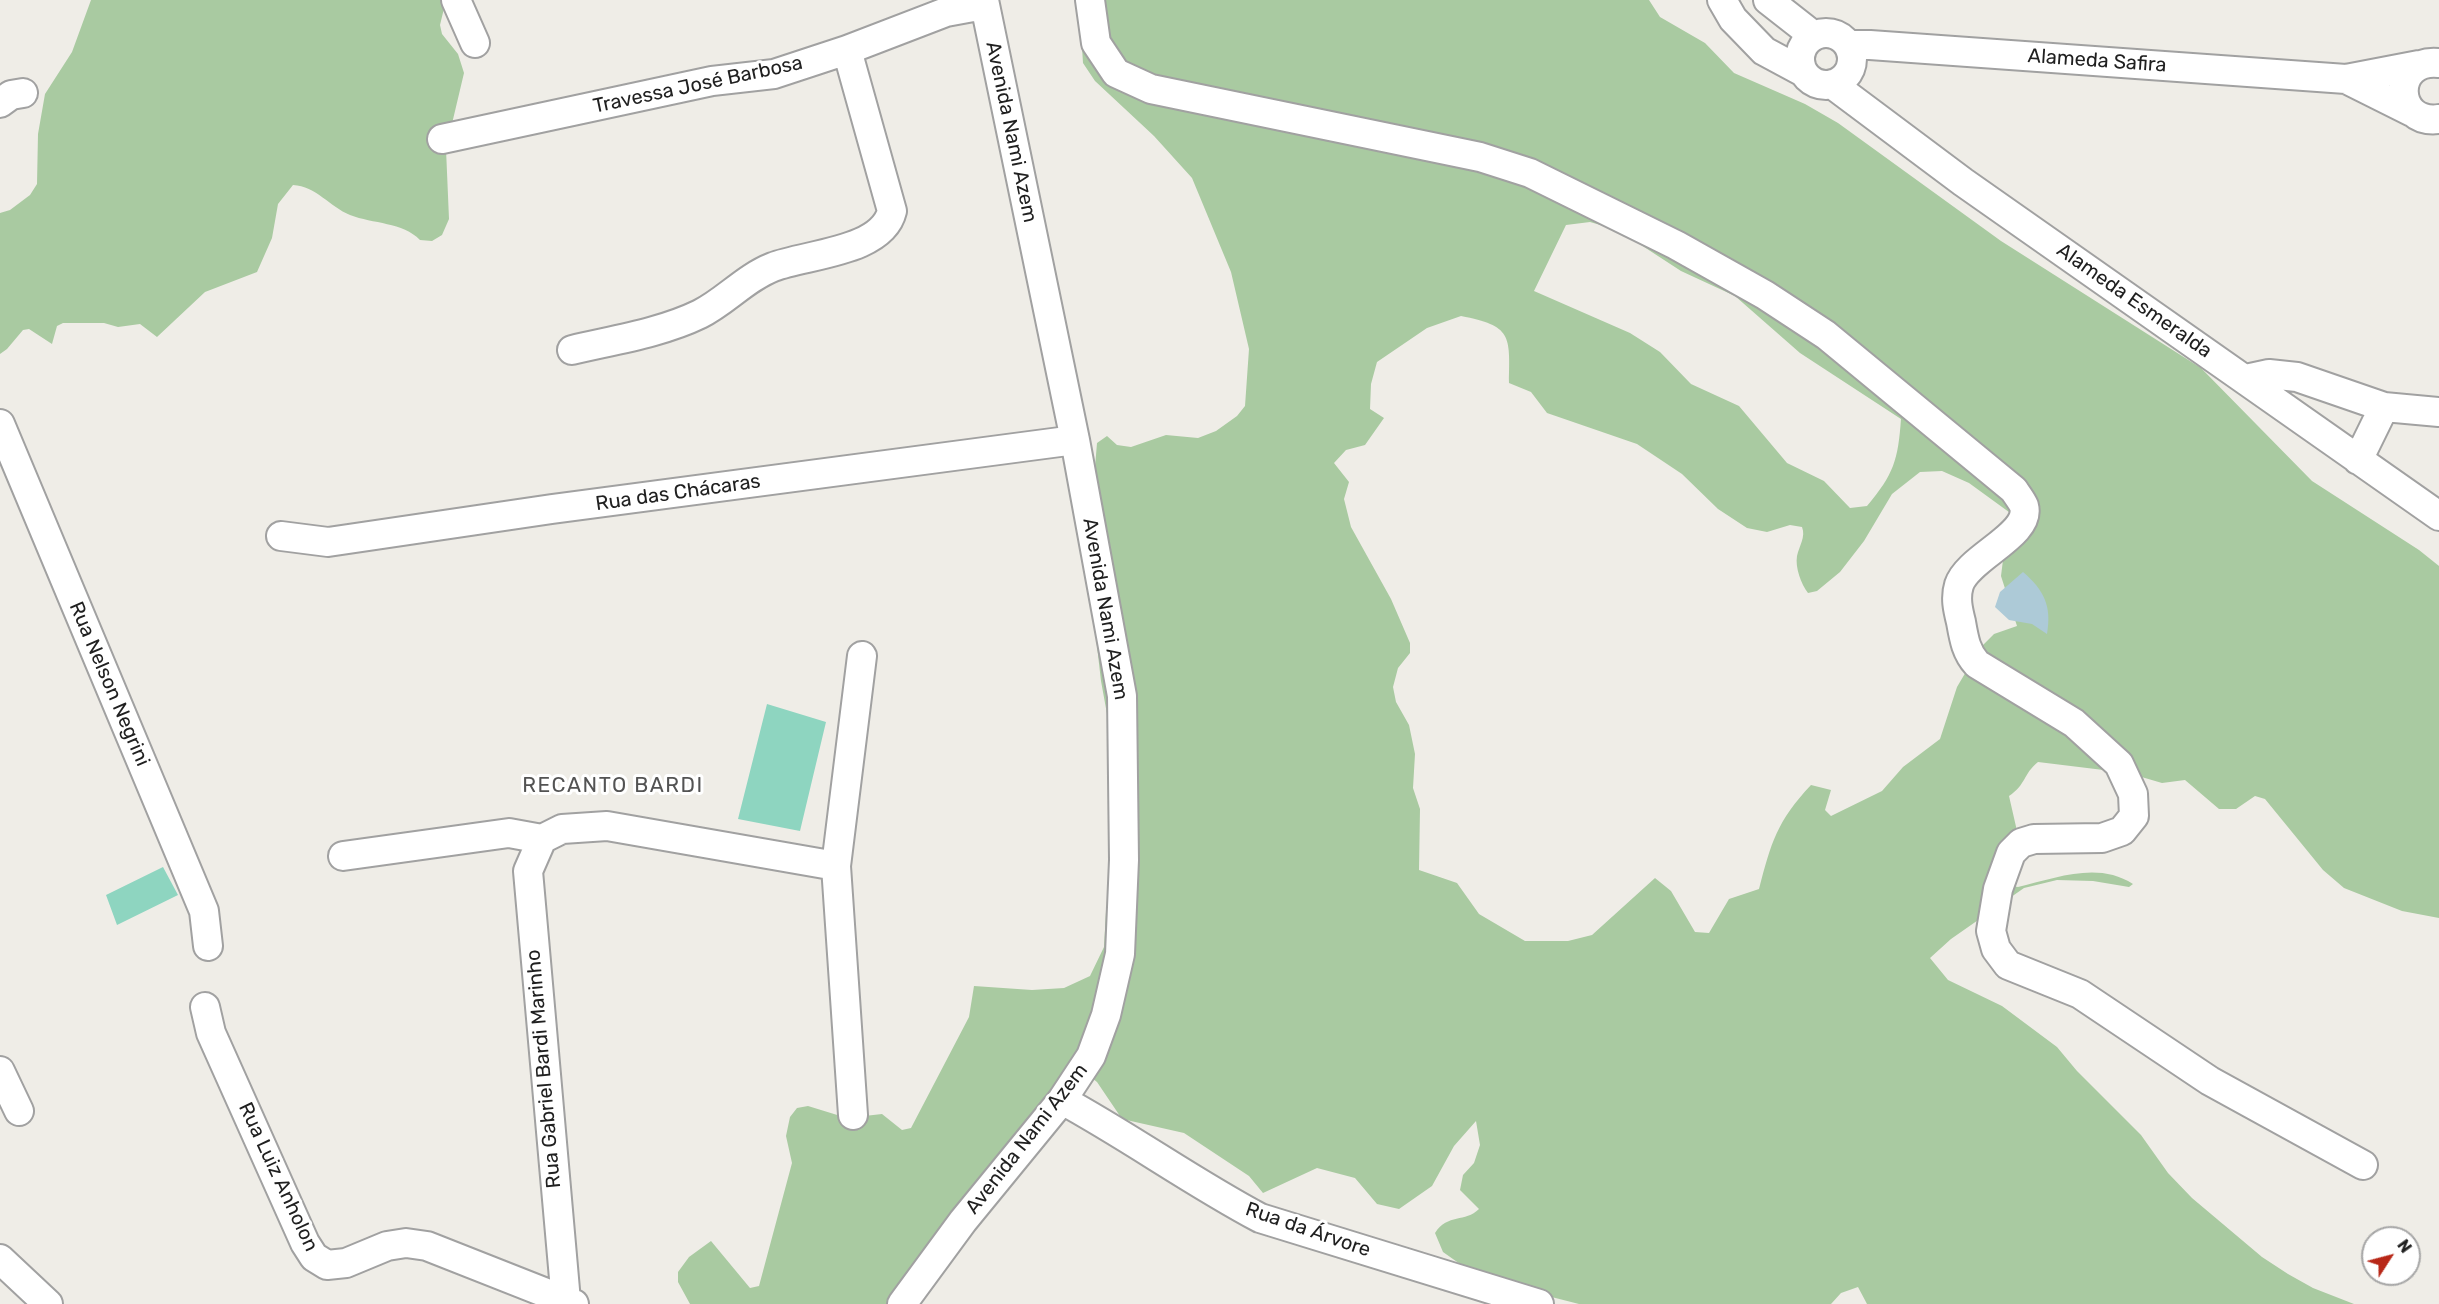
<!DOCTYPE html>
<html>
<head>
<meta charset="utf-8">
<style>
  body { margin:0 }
  #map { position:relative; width:2439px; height:1304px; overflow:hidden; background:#efede7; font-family:Rubik,sans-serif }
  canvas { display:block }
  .north { position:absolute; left:2361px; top:1226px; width:60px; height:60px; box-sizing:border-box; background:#fff; border:2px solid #a6a6a6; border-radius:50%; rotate:54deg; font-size:16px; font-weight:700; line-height:24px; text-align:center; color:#202020 }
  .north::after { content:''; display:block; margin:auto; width:21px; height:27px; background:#b82717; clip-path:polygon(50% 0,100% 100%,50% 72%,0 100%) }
</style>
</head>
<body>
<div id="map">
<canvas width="2439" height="1304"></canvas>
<div class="north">N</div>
</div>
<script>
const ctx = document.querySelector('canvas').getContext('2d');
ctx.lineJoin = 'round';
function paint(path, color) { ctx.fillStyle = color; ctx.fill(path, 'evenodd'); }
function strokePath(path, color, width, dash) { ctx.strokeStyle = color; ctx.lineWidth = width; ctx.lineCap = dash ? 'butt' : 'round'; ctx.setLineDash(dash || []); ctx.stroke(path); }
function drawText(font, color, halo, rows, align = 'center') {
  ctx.font = font + ' Rubik,sans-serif'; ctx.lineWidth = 6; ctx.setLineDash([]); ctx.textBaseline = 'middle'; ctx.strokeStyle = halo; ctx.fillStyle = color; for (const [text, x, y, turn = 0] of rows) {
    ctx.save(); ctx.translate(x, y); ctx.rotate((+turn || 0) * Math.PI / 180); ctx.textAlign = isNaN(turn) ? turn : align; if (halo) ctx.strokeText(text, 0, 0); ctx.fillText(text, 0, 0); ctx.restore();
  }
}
paint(new Path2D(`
  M91,0H446L440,25L442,34L458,54L464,73L446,149L449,219L442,235L432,241L420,240C403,222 373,224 350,215C330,207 316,186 293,185L278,204L272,238L257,272L205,292L157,337L140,324L118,327L104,323H63L57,326L52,344L29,329L23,330L7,349L0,354V213L10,210L30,195L37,184L38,134L45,94L72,52Z
  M1079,0H1649L1660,17L1705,43L1734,73L1805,104L1838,123L2001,241L2201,368L2312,481L2419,550L2439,566V918L2402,911L2344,888L2323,870L2265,799L2255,796L2236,809H2219L2185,780L2162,783L2128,773L2038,762C2023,774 2026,785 2009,796L2017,831L2007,885L2018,887C2056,878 2098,861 2133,884L2129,887L2093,881L2057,880L2024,888L1951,939L1930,958L1948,980L2002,1006L2057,1047L2077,1071L2141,1135L2168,1173L2192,1198L2262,1257L2288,1274L2313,1288L2354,1304H1867L1858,1287L1841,1293L1831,1304H1579L1532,1292L1470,1271L1443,1252L1435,1233C1448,1213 1465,1223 1479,1209L1460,1190L1463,1175L1474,1163L1480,1145L1476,1121L1454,1146L1432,1186L1399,1209L1377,1204L1355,1178L1317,1168L1263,1193L1249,1176L1184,1133L1122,1119L1097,1082L1078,1067L895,1304H690L678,1282V1272L689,1257L711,1241L750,1288L759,1286L792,1163L786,1136L790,1117L797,1108L808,1106L847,1118L882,1114L902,1130L911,1128L969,1017L974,986L1032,990L1064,988L1090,976L1104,947L1106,911L1116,848L1113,747L1101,681L1093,611L1094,479L1097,443L1107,436L1117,445L1131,447L1166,435L1198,438L1216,431L1237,416L1245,406L1249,349L1231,272L1192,178L1154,136L1095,81L1083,63ZM1590,222L1618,230L1681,271L1735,296L1800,353L1901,419C1898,460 1894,474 1867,506L1850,508L1824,481L1787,463L1739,406L1691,384L1660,352L1630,333L1534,291L1566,225ZM1461,316C1512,326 1510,335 1509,383L1531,392L1547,413L1637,444L1682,474L1718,509L1747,528L1767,532L1790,525L1802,527C1806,537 1799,546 1797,556C1795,567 1801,584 1808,593L1817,591L1840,572L1864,541L1892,494L1920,472L1942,471L1969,483L2013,515L2004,552L2001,576L2017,626L1994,634L1980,648L1957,687L1940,739L1903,767L1882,791L1831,816L1825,810L1831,790L1811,785C1777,821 1771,843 1759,889L1729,899L1709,933L1695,932L1671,891L1655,878L1592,935L1568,941H1525L1479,914L1457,883L1419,870L1420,809L1413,788L1415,754L1409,725L1396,702L1393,687L1398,668L1410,653V643L1391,599L1351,527L1344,499L1349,482L1334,463L1346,450L1365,445L1384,418L1370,409L1371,384L1377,362L1427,328Z`), '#a9caa1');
paint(new Path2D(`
  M767,704L826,722L800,831L738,819Z
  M163,867L178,895L117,925L106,895Z`), '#8ed5c0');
paint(new Path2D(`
  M2023,572C2044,590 2052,606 2047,634L2032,624L2009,620L1995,607L2000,592Z`), '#adcad7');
const minor = new Path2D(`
  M456,0L475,43
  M1090,0L1096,43L1116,73L1151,89L1480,157L1530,173L1676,245L1765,295L1826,335L2014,490C2017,495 2022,501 2024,506C2032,535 1968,557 1959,585C1955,598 1958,610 1961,622C1964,639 1966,652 1977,664L2074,723L2119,764L2133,794L2134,816L2122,831L2102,838L2034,839L2021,843L2011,853L1998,889L1991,931L1996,949L2008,965L2080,994L2210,1081L2363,1165
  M1722,0L1733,19L1764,51L1803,72
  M1768,0L1814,36
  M1800 59a26 26 0 1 1 52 0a26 26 0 1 1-52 0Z
  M1848,45H1870L2346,79L2419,65
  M2439,63C2391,58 2393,125 2439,119
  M2346,79L2412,112
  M1832,84L1963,182L2439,516
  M0,103L11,95L23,93
  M442,139L712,81L774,74L847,50L946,12L984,5
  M572,350C614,340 661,333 700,314C726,301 745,278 773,267C807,254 882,252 892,211L847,50
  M2246,379L2269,374L2297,377L2384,407L2439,412
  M0,424L204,911L208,946
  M2358,460L2384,407
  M281,536L328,542L552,509L1075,440
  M542,839L528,871L566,1301
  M343,856L509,833L542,839L562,829L607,826L836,866
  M205,1007L211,1033L305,1243L314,1257L327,1265L346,1263L387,1246L406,1243L427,1246L574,1304
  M0,1071L19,1111
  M1062,1100C1130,1137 1192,1182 1260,1218L1539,1304
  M853,1115L836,866L862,656
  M0,1259L48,1304
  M902,1304L963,1221L1062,1100L1091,1056L1106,1015L1120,954L1124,860L1122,696L1075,440L984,0`);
strokePath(minor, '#a1a1a1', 32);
strokePath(minor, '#fff', 28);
drawText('20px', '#202020', '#fff', [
  ["Alameda Safira",2097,61,4],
  ["Travessa José Barbosa",698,85,-12],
  ["Avenida Nami Azem",1011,132,78],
  ["Alameda Esmeralda",2134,301,35],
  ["Rua das Chácaras",678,493,-8],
  ["Avenida Nami Azem",1105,609,80],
  ["Rua Nelson Negrini",109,684,67],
  ["Rua Gabriel Bardi Marinho",544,1069,-95],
  ["Avenida Nami Azem",1027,1139,-52],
  ["Rua Luiz Anholon",278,1177,65],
  ["Rua da Árvore",1308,1230,19]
]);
ctx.letterSpacing = '1.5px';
drawText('21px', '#535353', '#fff', [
  ["RECANTO BARDI",613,786]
]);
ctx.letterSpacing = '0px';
</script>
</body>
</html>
